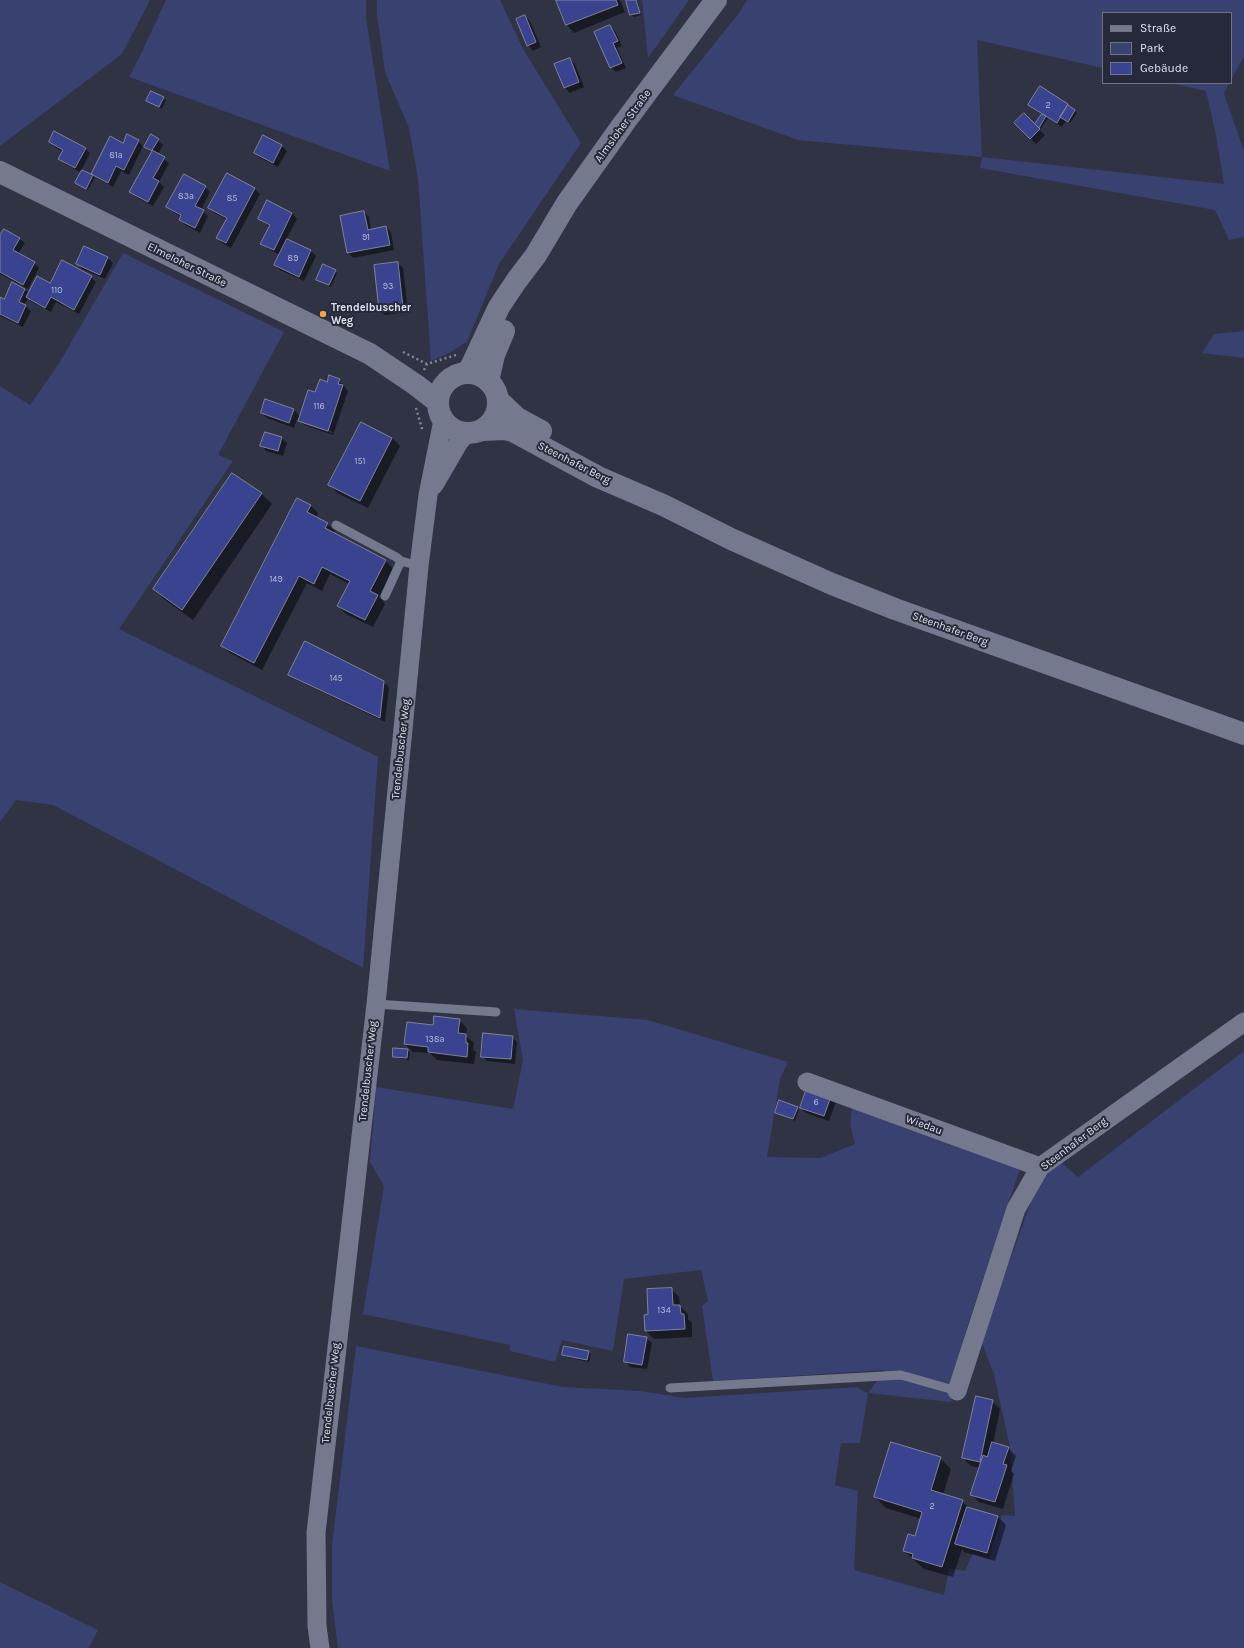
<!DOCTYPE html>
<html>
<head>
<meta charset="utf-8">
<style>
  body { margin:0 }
  #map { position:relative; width:1244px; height:1648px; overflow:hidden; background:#2f3344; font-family:Karla,sans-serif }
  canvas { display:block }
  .legend { position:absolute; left:1102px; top:12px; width:130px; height:72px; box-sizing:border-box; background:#25293a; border:1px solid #707382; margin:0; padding:5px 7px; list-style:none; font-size:12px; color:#e0e3ee }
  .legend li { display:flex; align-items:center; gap:8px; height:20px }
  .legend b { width:20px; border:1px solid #707382 }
</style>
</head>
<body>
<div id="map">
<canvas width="1244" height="1648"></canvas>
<ul class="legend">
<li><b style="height:5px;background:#74798d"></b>Straße</li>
<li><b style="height:11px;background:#394170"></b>Park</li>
<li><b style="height:11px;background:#3a438f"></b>Gebäude</li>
</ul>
</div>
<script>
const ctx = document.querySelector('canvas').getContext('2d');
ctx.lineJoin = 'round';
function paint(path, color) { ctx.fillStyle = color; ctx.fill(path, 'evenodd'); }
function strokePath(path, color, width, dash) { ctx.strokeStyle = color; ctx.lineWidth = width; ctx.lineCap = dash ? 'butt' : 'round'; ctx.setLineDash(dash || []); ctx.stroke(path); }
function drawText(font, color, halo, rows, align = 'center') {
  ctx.font = font + ' Karla,sans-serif'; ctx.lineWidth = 4; ctx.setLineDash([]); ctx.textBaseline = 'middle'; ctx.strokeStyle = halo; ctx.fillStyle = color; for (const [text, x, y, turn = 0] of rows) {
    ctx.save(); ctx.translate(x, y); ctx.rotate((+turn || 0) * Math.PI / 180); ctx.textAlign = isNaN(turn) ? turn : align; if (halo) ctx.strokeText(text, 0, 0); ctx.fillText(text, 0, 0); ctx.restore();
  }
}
paint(new Path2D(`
  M0,0H150L122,54L0,146Z
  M166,0H366V18L390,171L129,77L139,58Z
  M377,0H500L523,49L581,143L499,264L467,342L449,353L431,361L418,179L409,128L385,72L377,14Z
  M642,0H689L648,58Z
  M747,0H1244V56L1231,80V13H1103V68L977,40L982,157L1224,184L1216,135L1206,91L1169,83H1229L1224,94L1244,151V237L1229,240L1215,210L980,168L982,157L798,140L673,95L739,13Z
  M123,253L284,332L218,455L233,461L119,629L378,757L363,968L53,805L16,800L0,822V386L30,405L58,365Z
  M1244,331V358L1202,353L1214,334Z
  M514,1009L648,1020L788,1062L780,1079L767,1157L820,1158L855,1144L850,1124L852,1105L1020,1169L967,1327L951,1402L868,1393L860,1443H841L835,1485L858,1491L854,1570L944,1595L949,1568L965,1571L973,1553L989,1559L1002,1515L1015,1516L1010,1447L994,1374L981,1341L1036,1188L1058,1160L1078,1177L1244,1051V1648H338L332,1600V1545L356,1346L563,1387L640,1391L685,1398L856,1387L868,1393L885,1370L713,1381L702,1306L708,1301L701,1270L624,1279L613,1351L562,1340L555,1362L510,1351V1345L363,1314L384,1186L370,1162L376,1087L513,1109L523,1060Z
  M0,1582L98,1630L89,1648H0Z`), '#394170');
paint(new Path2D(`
  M557,0H620L625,12L574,33L567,25Z
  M627,0H637L641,15L634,17L631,15Z
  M525,16L530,21L541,47L533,51L528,45Z
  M610,26L615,31L622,46L617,48L626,68L616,72L611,67Z
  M569,59L575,64L584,87L570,93L565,88Z
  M1040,88L1068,105L1077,113L1070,123L1066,121L1062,127L1048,118L1040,130L1045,135L1036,144L1015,123L1036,126L1042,115L1029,105Z
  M163,98L166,100L162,109L148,101Z
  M264,137L282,146L287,151L278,167L260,158L255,153Z
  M110,138L124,144L138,141L143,146L129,175L121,171L113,187L95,177L88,190L77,183L82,173L65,164L60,159L63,152L55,147L50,142L85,148L90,153L81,171L91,175Z
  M158,140L163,145L158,154L169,163L159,182L164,187L153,206L136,197L131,191L152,153L145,147Z
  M205,187L210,192L201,210L208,216L200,233L185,225L180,220L181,217L173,212L167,207Z
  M255,189L260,194L231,248L222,243L217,238L227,220L215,213L209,208Z
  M364,212L369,217L371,230L386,227L391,232L394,250L353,258L348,252Z
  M292,213L297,219L286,240L311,251L316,256L304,281L280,270L275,265L280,255L267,248L262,243L270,227L259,219Z
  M0,238H19L25,243L18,254L34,263L39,268L28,289L0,274Z
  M108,258L113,263L105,279L82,269L77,264Z
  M398,263L403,268L408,312L385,315L380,310Z
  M335,271L337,273L331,287L317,279Z
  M91,277L96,282L79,314L56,302L51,312L32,302L28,298L24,305L31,311L23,327L0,316V298L5,301L25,289L29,294L50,284Z
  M339,380L348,391L333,435L304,425L297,419L294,428L267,418L262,413L266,401L294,410L300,416L316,393L328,383ZM303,421L333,432L332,433L303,424Z
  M265,433L282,438L287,443L283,456L266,451L261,445Z
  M392,438L400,446L368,508L337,493L330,485Z
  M233,474L262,494L272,504L193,620L165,600L154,589Z
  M310,505L318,513L316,518L327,524L335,531L333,534L386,561L393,569L379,597L385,604L373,627L346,614L338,606L349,584L330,574L322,591L307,583L262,670L230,653L222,646Z
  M290,674L383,682L389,687L385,722L295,679Z
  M459,1020L467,1028L466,1036L474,1043L473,1050L476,1052L474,1064L437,1060L430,1053L413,1052L405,1044L434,1026Z
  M512,1037L517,1042L515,1064L487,1061L482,1056Z
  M408,1050L410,1053L409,1060L396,1058L394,1056Z
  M808,1089L836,1102L829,1121L806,1113L801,1108Z
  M797,1108L799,1110L795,1121L776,1112Z
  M671,1289L679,1297L680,1306L688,1314V1319L692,1323V1337L654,1339L646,1331L649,1315Z
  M646,1338L652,1343L647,1369L630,1367L625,1361Z
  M588,1352L591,1354L589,1362L566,1357L564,1355Z
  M992,1401L1000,1409L993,1444L1008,1448L1016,1456L1011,1471L1014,1474L1003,1509L979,1502L971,1494L980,1468L971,1466L963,1458Z
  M940,1458L951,1469L943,1495L962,1501L970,1509L998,1517L1006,1525L995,1561L964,1552L962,1549L953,1577L924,1569L904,1551L916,1537L922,1519L886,1508L875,1497Z`), '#0007');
const building = new Path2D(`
  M556,0H616L618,5L566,25Z
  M626,0H636L640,13L630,15Z
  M525,15L536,42L527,46L516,19Z
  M610,25L618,41L613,43L622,63L610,68L594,32Z
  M570,58L579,82L564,88L554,64Z
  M1040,86L1068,104L1057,123L1028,105Z
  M151,91L164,97L159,107L146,101Z
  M1068,105L1075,110L1068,122L1060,117Z
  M1024,113L1040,129L1030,139L1014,123Z
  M1042,114L1046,116L1039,128L1035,124Z
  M54,131L86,148L75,168L58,159L63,150L49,142Z
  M127,134L139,140L124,170L116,166L108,183L91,174L110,136L123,143Z
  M151,134L159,139L152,150L165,157L153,178L159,181L148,202L129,192L152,151L144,147Z
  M263,135L282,145L273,163L254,153Z
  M82,170L93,175L86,189L75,183Z
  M227,173L255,188L226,243L216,238L227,218L208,208Z
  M184,174L206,186L195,206L204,210L195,228L179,220L181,215L166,207Z
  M267,200L292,213L274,250L260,244L270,225L258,219Z
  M364,211L368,230L386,226L390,245L347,253L340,216Z
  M4,229L20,238L13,250L35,262L23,285L0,272V235Z
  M287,239L311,250L299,277L274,265Z
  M84,246L108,257L100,275L76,264Z
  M62,260L92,276L74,310L51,297L45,308L26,297L37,276L50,283Z
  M398,262L403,308L379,310L374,265Z
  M323,264L336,270L329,285L316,280Z
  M12,282L25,289L19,302L26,305L18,323L0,314V297L4,299Z
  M329,375L340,379L338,384L343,385L328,431L298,421L308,390L315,392L320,379L327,382Z
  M265,399L294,409L289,423L261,413Z
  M361,422L392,438L360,501L328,485Z
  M265,432L282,437L278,451L260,446Z
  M232,473L262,493L182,610L153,589Z
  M297,498L311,505L307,512L328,523L325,528L386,560L370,591L378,595L365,620L337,606L350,581L322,567L314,584L299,576L254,663L221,646Z
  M305,641L384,681L380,718L288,675Z
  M434,1016L460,1019L458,1033L466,1034V1043H468L467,1057L428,1052V1047L404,1044L407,1022L433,1025Z
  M483,1033L513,1036L511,1059L481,1057Z
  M393,1048L408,1049L407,1058L393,1057Z
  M807,1088L831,1096L824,1116L800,1108Z
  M779,1100L798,1107L793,1119L775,1113Z
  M672,1288L673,1305H680L681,1314H684L685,1329L645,1331L644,1315L648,1314L647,1289Z
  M628,1334L647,1337L642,1365L624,1362Z
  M564,1346L589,1351L587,1360L562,1355Z
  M976,1396L993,1400L980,1462L962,1458Z
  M891,1442L941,1457L931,1490L963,1500L942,1567L912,1558L913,1554L903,1551L908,1534L915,1536L922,1512L874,1497Z
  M992,1442L1009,1447L1003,1464L1007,1465L995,1502L970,1495L983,1455L987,1457Z
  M967,1507L998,1516L987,1553L955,1544Z`);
paint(building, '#3a438f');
strokePath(building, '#7e8398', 1);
strokePath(new Path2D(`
  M403,352L427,364
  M424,370L427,364L456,355
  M416,408L423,432`), '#828694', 2.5, [2, 3]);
strokePath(new Path2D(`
  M336,525L396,557L401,561
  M385,596L401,561L419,566
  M376,1004L496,1012
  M670,1388L901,1375L957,1391`), '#74798d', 9);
strokePath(new Path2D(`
  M434,485L459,442L467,433
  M807,1082L1040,1167
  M957,1391L1016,1209L1040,1167L1244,1022
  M320,1648L317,1626L316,1533L376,1004L419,566L428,495L443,420`), '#74798d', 19);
strokePath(new Path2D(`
  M0,172L370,354L416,385L438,402
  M468,373L499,307L517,280L536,255L567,203L624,123L716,0
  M438 403a30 30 0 1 1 60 0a30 30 0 1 1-60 0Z
  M488,381L494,355L504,331
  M498,400L517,418L541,431
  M483,430L504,429L513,431L598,477L663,505L731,539L832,584L895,609L1244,734`), '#74798d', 22);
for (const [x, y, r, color] of [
  [323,314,4,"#f6a247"]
]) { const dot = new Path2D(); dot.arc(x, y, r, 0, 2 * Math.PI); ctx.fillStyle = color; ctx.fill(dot); strokePath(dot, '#25293a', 1.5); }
drawText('9px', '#b6bbd6', null, [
  ["2",1048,105],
  ["81a",116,155],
  ["83a",186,196],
  ["85",232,198],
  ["91",366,237],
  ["89",293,258],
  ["93",388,286],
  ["110",57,290],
  ["116",319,406],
  ["151",360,461],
  ["149",276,579],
  ["145",336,678],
  ["138a",435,1039],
  ["6",816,1102],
  ["134",664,1310],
  ["2",932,1506]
]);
drawText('11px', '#e0e3ee', '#25293a', [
  ["Almsloher Straße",623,126,-54],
  ["Elmeloher Straße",187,265,26],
  ["Steenhafer Berg",574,463,27],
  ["Steenhafer Berg",950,629,20],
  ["Trendelbuscher Weg",401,749,-84],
  ["Trendelbuscher Weg",368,1071,-84],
  ["Wiedau",924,1125,20],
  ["Steenhafer Berg",1074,1144,-37],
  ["Trendelbuscher Weg",331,1393,-84]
]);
drawText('bold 11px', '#e0e3ee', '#25293a', [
  ["Trendelbuscher",331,308],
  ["Weg",331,321]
], 'left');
</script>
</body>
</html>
